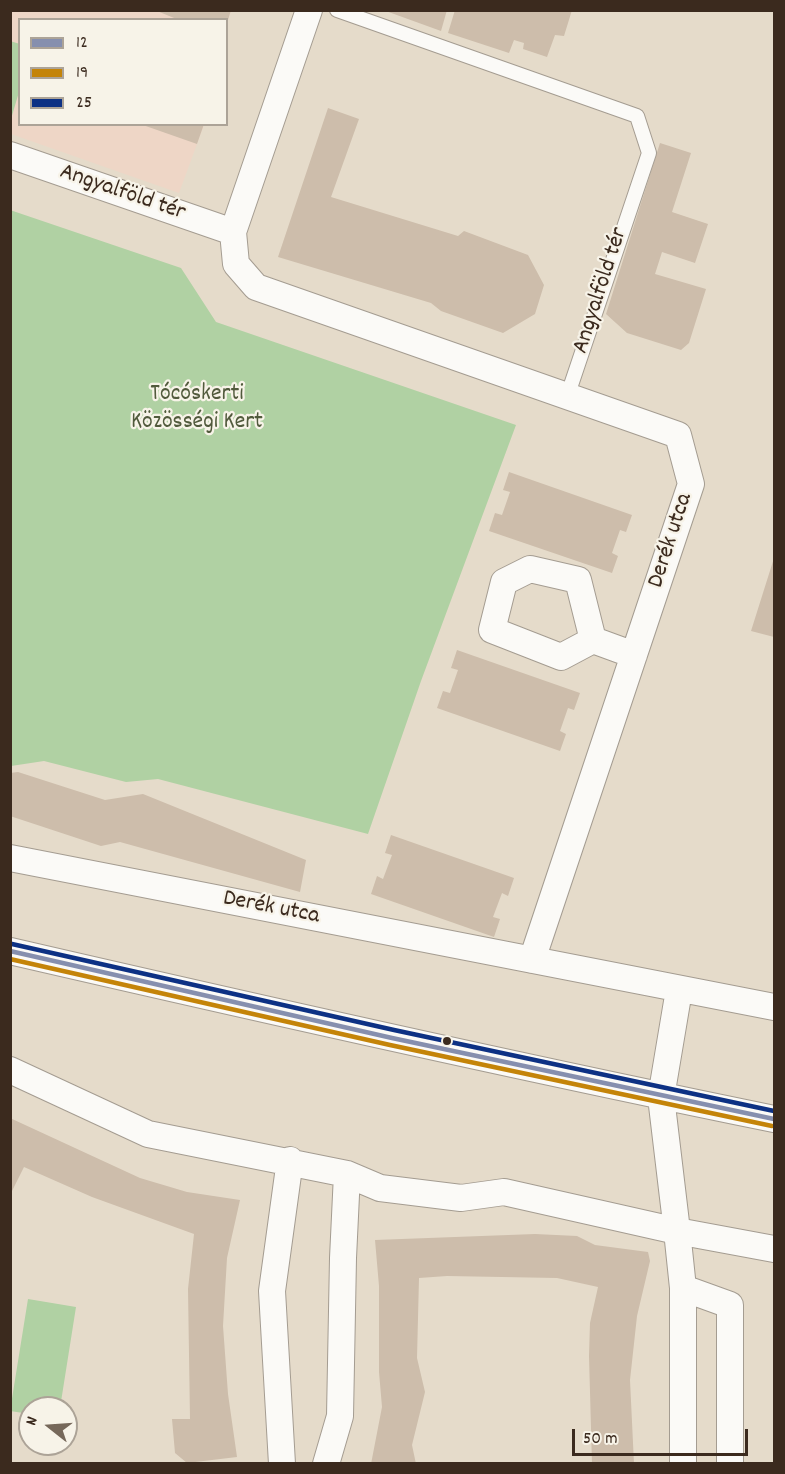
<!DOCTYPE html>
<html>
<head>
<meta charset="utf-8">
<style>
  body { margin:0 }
  #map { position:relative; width:785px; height:1474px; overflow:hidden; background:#e5dbca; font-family:Dekko,sans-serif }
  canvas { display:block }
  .frame { position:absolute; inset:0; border:12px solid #3b2a1e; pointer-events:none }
  .legend { position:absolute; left:18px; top:18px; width:210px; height:108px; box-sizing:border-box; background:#f7f3e8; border:2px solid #aca397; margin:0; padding:8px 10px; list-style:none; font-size:18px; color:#3b2a1e }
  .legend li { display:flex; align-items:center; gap:12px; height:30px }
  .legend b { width:30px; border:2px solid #aca397 }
  .north { position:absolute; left:18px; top:1396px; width:60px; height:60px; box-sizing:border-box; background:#f7f3e8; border:2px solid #aca397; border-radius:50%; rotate:287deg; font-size:16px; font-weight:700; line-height:24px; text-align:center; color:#3b2a1e }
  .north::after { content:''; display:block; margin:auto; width:21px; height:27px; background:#76685a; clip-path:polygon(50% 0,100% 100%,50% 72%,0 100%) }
  .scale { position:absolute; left:572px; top:1429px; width:176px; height:27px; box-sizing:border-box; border:3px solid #3b2a1e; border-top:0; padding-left:8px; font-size:18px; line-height:21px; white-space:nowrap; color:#3b2a1e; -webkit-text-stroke:4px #f7f3e8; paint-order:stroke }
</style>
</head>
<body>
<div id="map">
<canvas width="785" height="1474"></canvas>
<div class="frame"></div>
<ul class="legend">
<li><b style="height:8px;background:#868fae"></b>12</li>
<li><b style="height:8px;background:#c48409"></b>19</li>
<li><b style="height:8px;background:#0d3184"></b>25</li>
</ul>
<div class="north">N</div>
<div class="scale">50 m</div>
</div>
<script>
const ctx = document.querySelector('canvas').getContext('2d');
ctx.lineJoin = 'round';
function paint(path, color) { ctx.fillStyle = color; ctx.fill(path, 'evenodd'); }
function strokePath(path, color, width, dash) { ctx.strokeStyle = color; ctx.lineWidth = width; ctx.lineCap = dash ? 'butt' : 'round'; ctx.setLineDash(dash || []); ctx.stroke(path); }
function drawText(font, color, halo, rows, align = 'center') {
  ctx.font = font + ' Dekko,sans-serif'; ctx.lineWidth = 4.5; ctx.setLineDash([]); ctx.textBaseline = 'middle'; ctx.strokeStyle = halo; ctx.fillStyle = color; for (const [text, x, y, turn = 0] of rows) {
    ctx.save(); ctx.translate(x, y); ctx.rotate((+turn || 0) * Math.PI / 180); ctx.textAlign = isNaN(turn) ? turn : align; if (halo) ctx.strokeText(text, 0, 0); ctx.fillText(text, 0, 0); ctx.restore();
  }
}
paint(new Path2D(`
  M11,11H231L227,23L226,20H20V124L204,125L179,193L11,134Z`), '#eed6c6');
paint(new Path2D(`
  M10,41L20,44L19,92L11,119Z
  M10,210L181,268L216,322L516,425L421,681L368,834L158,779L126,782L44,761L11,766Z
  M28,1299L76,1307L60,1408H30V1414L10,1411Z`), '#b0d1a3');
paint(new Path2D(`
  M231,10L228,20H179L157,11Z
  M383,10H447L441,31Z
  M455,10H572L564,36L555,35L547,57L523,49L524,43L514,40L509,53L448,33Z
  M328,108L359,119L331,197L458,236L464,231L528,255L544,285L535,314L503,333L441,311L431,303L278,257Z
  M140,124H204L197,144Z
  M660,143L691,153L672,212L708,224L695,263L662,252L655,274L706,289L689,343L681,350L627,333L606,314Z
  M509,472L632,515L626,532L620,530L612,553L618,556L612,573L489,531L495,513L502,515L510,492L503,490Z
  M774,558V637L751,631Z
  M457,650L580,693L574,710L568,708L560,731L566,734L560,751L437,708L443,691L450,693L458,670L451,668Z
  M18,772L105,800L143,794L306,860L300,892L120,842L101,846L10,816V773Z
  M391,835L514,878L508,896L502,893L493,917L500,919L494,937L371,894L377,876L383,879L392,855L385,853Z
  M10,1118L140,1178L187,1192L240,1200L227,1258L223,1326L228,1394L237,1457L187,1463L175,1453L172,1419H190L188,1289L194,1234L92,1197L24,1167L10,1195Z
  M535,1234L577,1236L595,1245L648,1252L650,1261L637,1316L630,1380L634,1464H592L589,1356L590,1323L598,1287L557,1278L447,1276L419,1278L417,1358L425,1392L412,1445L416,1464H371L382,1407L379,1372V1286L375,1240Z`), '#cdbdab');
const service = new Path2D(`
  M337,10L637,116L649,153L567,397`);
const minor = new Path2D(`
  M309,10L233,232L236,264L256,287L678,435L691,484L532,960
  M10,155L233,232
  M593,640L561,657L492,630L504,582L530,569L578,580L593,640L634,655
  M10,858L774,1007
  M10,951C265,1010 519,1067 774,1119
  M679,990L661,1097L677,1231L774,1249
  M10,1070L148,1134L347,1174L380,1188L461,1198L504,1192L677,1231L683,1288V1464
  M683,1288L730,1305V1464
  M282,1464L272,1291L290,1160
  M326,1464L340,1416L343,1258L347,1174`);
strokePath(service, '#a49c91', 16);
strokePath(minor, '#a49c91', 28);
strokePath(service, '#fbfaf7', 14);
strokePath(minor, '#fbfaf7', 26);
strokePath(new Path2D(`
  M10,951L392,1038L774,1119`), '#868fae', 4.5);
strokePath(new Path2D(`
  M10,959L390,1045L772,1126`), '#c48409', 4.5);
strokePath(new Path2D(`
  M12,944L394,1030L774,1111`), '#0d3184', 4.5);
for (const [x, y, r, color] of [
  [447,1041,5,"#3b2a1e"]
]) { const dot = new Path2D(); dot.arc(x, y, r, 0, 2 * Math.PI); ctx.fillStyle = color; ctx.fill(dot); strokePath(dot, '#f7f3e8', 2); }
drawText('24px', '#3b2a1e', '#f7f3e8', [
  ["Angyalföld tér",122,194,19],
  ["Angyalföld tér",602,291,-72],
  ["Derék utca",672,541,-72],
  ["Derék utca",271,909,11]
]);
drawText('24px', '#515a3c', '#f7f3e8', [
  ["Tócóskerti",197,396],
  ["Közösségi Kert",197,424]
]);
</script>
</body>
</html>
